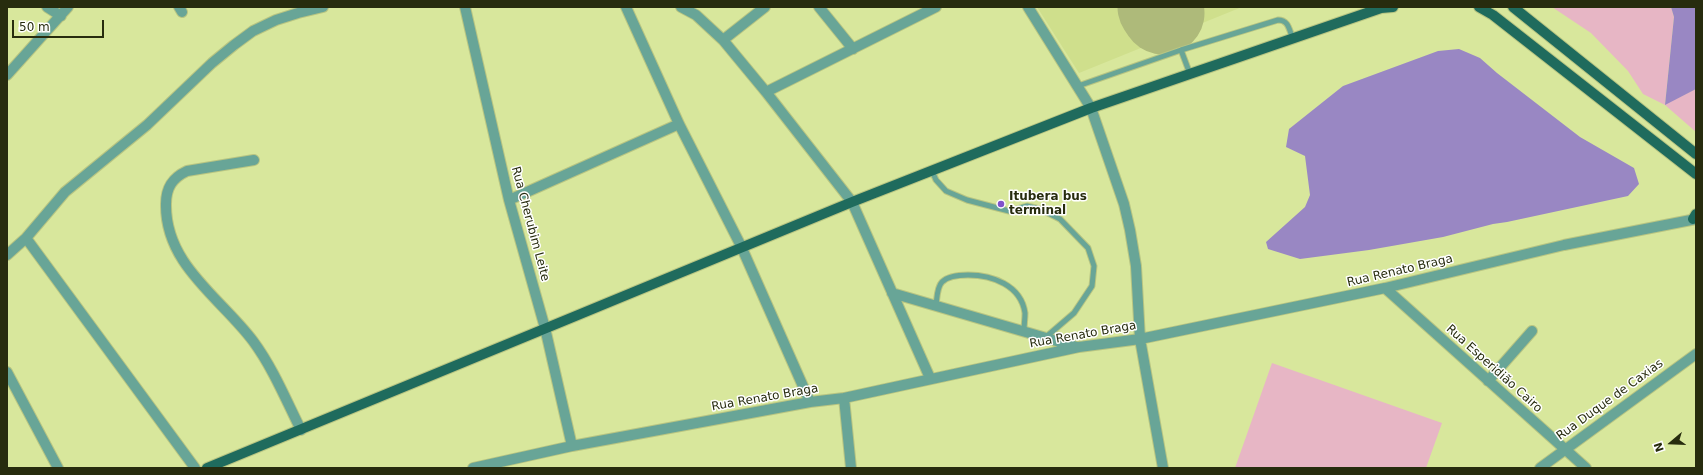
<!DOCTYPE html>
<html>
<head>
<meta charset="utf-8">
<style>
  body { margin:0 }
  #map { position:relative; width:1703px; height:475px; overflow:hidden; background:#d8e79c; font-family:"DejaVu Sans",sans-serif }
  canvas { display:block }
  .frame { position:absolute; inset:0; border:8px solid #272c0e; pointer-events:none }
  .north { position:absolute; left:1651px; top:423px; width:40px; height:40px; -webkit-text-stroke:3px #fff; paint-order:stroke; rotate:251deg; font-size:11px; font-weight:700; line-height:16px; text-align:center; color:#272c0e }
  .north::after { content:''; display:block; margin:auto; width:14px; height:18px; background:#272c0e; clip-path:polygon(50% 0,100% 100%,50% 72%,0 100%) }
  .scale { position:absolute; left:12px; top:20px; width:92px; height:18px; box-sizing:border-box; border:2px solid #272c0e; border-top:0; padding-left:5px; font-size:12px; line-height:14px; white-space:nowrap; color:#272c0e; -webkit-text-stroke:3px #fff; paint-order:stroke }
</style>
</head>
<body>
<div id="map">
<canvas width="1703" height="475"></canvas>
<div class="frame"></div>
<div class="north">N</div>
<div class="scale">50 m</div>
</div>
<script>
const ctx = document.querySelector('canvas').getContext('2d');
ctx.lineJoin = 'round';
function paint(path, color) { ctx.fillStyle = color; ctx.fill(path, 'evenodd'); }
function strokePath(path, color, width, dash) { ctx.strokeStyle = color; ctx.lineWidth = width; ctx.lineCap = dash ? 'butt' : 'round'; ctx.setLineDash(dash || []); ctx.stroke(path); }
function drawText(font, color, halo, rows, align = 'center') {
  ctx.font = font + ' "DejaVu Sans",sans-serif'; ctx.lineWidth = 3; ctx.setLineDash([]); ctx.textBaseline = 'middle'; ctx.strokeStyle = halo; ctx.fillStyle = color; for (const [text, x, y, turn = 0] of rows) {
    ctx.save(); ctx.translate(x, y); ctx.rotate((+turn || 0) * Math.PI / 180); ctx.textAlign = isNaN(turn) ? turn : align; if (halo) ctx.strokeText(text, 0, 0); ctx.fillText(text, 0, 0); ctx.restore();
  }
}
paint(new Path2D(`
  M1037,7H1242L1079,73Z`), '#cfdf8c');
paint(new Path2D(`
  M1552,7H1671L1674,17L1665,104L1696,89V132L1665,105L1643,94L1628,71L1591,33Z
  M1272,363L1442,423L1426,468H1235Z`), '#e7b6c5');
paint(new Path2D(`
  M1671,7H1696V89L1665,105L1674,17Z
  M1459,49L1480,58L1497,73L1580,137L1634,168L1639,184L1628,196L1507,222L1493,224L1443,237L1369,250L1300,259L1268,249L1266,242L1305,207L1310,195L1305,156L1286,147L1289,129L1343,86L1438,51Z`), '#9987c3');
strokePath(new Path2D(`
  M1159,7L1163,13`), '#aeba7a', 83);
const lane = new Path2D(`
  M1181,50L1190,74
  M1078,86L1181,50L1278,20C1289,20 1289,30 1293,39
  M932,171L936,180L946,191L967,200L1009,211L1027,206L1040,209L1060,219L1088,248L1094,266L1092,286L1074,313L1046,337
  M936,305C937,298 937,287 942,282C948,276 960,275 968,275C992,275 1021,285 1025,313C1025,319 1024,325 1024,331`);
const street = new Path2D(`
  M47,7L61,16
  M179,7L182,12
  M465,7L509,200L545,328L572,446
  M626,7L679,124L741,246L810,402
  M681,7L696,15L723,40L766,92L852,202L930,378
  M819,7L853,49
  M1028,7L1091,108L1124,204L1130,230L1136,266L1140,339L1163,468
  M723,40L765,7
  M7,75L68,7
  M766,92L936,7
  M254,160L187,171C172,178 166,188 166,204C165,265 221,298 253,341C273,368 286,400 301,430
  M509,200L679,124
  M26,238L195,468
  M7,255L26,238L65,192L147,125L212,63L234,45L253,31L276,20L298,13L323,7
  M1385,288L1586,468
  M892,293L1077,347
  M7,372L58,468
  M1488,381L1532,331
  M844,398L851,468
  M473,468L572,446L810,402L844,398L1079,347L1140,339L1385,288L1564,245L1696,219
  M1540,468L1696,354`);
const primary = new Path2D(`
  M1479,7L1493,15L1696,174
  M1513,7L1696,154
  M1381,8L1393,7
  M1693,219L1696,214
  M207,468L852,202L1091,108L1384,7`);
strokePath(lane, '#b8c582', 7);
strokePath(street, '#b8c582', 12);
strokePath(primary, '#b8c582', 12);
strokePath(lane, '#68a597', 5);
strokePath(street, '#68a597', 10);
strokePath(primary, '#1f6b5d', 10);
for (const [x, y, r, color] of [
  [1001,204,4,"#8152cb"]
]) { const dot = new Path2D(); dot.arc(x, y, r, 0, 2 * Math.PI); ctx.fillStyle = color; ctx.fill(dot); strokePath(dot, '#fff', 1.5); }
drawText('bold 12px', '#272c0e', '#fff', [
  ["Itubera bus",1009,197],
  ["terminal",1009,211]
], 'left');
drawText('12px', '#272c0e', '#fff', [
  ["Rua Cherubim Leite",530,224,75],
  ["Rua Renato Braga",1400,271,-13],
  ["Rua Renato Braga",1083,335,-10],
  ["Rua Esperidião Cairo",1494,369,42],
  ["Rua Renato Braga",765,398,-10],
  ["Rua Duque de Caxias",1610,400,-36]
]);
</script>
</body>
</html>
